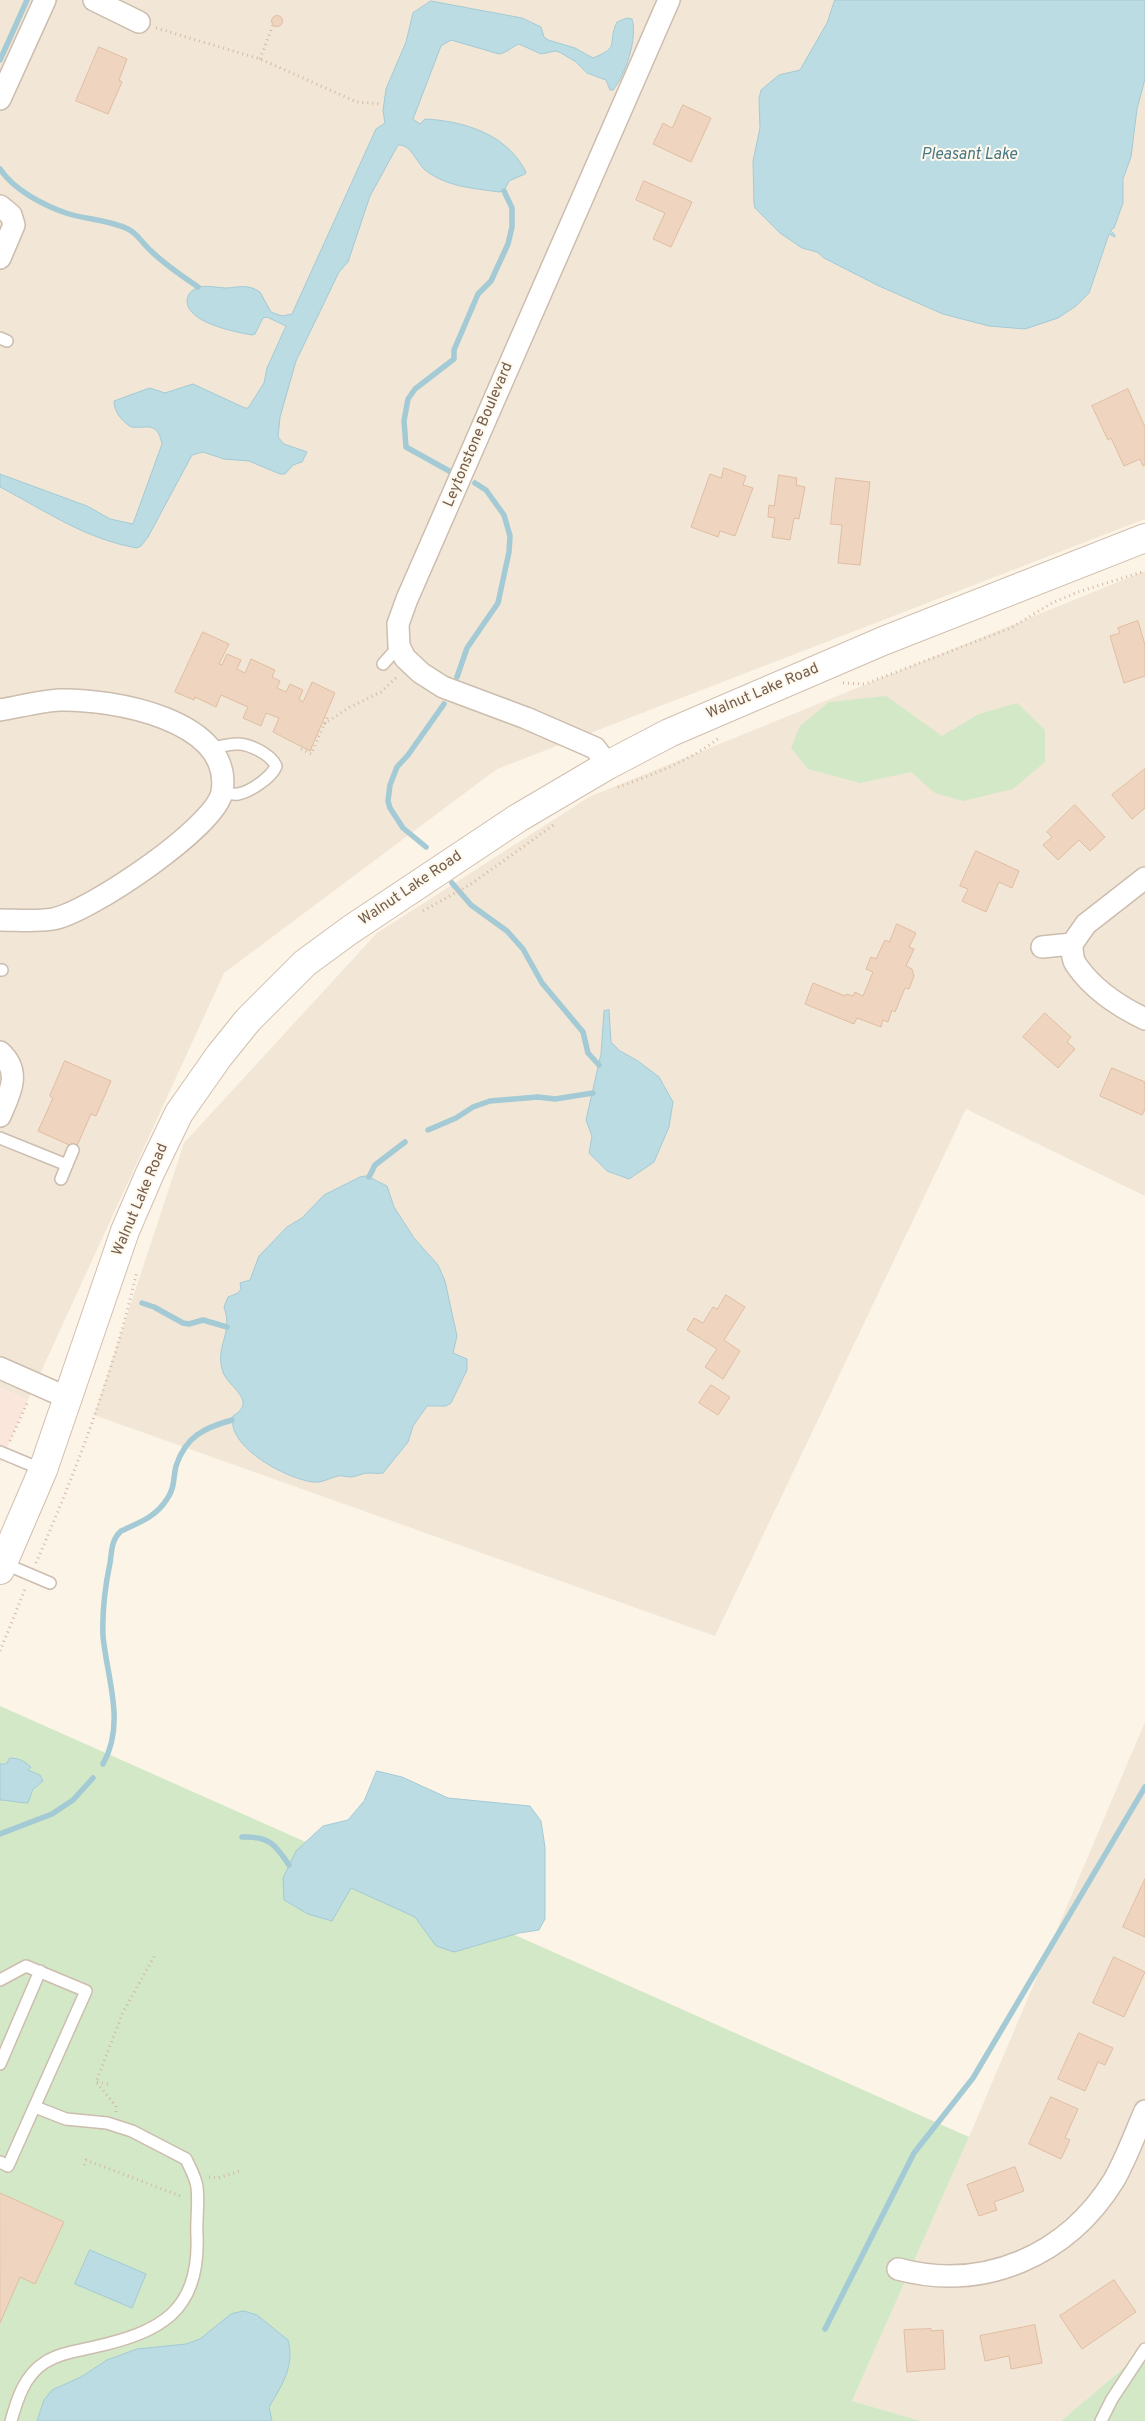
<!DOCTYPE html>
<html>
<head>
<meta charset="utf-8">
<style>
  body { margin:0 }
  canvas { display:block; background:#fbf4e7 }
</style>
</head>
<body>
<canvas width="1145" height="2421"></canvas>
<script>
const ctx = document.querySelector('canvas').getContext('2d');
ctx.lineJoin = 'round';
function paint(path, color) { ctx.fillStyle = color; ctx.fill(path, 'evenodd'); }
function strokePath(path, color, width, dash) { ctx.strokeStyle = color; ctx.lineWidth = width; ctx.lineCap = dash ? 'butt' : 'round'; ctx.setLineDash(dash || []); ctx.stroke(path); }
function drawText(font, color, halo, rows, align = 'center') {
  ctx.font = font + ' Overpass,sans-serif'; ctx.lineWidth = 4; ctx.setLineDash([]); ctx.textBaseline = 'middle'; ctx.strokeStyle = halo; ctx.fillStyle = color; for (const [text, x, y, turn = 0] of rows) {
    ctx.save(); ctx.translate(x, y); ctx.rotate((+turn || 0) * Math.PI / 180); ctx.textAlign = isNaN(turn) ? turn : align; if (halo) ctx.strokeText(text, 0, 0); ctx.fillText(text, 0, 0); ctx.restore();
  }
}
paint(new Path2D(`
  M0,0H1145V519L497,769L224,973L28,1400L0,1388Z
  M1145,571V1196L966,1109L715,1636L94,1415L184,1143L377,933L589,797Z
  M1145,1722V2350L1061,2421H921L852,2401L969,2137Z`), '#f2e7d6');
paint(new Path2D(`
  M0,1388L28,1400L0,1463Z`), '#fbe6db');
paint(new Path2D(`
  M886,696L942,736L979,714L1017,703L1045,730V762L1013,789L963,801L935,793L911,772L860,783L808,769L791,748L800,726L829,702Z
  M0,1706L969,2137L852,2401L921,2421H0Z
  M1145,2350V2421H1061Z`), '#d2e8c6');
const water = new Path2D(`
  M835,0H1145V79L1137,109L1131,157L1123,179V203L1114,228L1110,230L1115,235V237L1109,234L1089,293L1076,306L1058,318L1025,329L989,326L943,314L879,286L824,258L817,252L802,248L780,233L755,208L754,203L753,161L760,128L759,99L761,90L779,75L800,70L827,23Z
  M431,1L522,18L541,27L544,37L548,40L575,48L593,58C622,46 606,45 617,22L627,18L632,19C638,38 625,76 613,90H610L606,80L587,73L576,62L561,53L556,51L541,54L519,44C511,47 507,53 499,54L451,40L441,46L413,119L420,124L425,119C464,121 507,134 526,172L525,174L509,181L504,191L499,192C472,188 447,187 425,170C416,162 411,144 398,145L370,196L348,262L339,272L296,361L280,417L278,437L284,444L307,452L302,462L293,465L285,474H280L249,461L224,459L203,452L192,455L148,537L141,546L137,548C85,539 46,511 0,487V474L87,506L110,519L133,524L162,444C157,420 147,429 131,427C122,421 114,412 114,401L144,390L150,388L165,393L193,384L245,408H248L264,383L267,368L286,326L267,317L263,318L255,334L252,335C236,332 186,323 187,300C188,293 193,289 199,287C208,285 218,288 227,288C239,287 248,284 260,292L271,312L282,316L292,314L376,129L385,123L383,111L386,89L406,42L413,13Z
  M609,1010L611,1042L620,1051L638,1061L659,1077L673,1102L669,1127L654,1162L629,1179L607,1171L589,1153L592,1136L586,1120L601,1054L604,1011Z
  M367,1176L387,1186L394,1207L414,1238L438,1265L445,1281L457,1336L453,1353L467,1359V1370L451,1403L446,1406H427L413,1426L408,1442L383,1473C378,1474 374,1473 368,1473C362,1473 356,1477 350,1477C346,1477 342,1475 338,1476C329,1478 323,1483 313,1482C287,1479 226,1447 233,1416C259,1401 227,1386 223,1372C214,1345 234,1335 224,1307L228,1297L238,1293L241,1289L240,1283L250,1280L259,1256L287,1227L302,1218L324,1195L360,1177Z
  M10,1758C19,1758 24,1761 31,1767L28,1770L40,1775L43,1781L33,1789L28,1803C18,1803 9,1800 0,1800V1764H6Z
  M377,1771L402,1777L448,1798L530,1806L541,1821L545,1847V1919L539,1930L519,1933L454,1952L436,1946L415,1917L351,1888L332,1921L308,1914L284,1900L283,1878L296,1851L323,1826L348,1820L364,1801Z
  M90,2250L146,2274L132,2308L75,2284Z
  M244,2311L257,2315L288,2340C295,2366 282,2385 269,2407L272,2421H37L44,2400L52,2390L81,2377L107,2360L137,2349L186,2344L200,2339L231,2314Z`);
paint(water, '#bcdce4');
strokePath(water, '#a3cad5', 1);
strokePath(new Path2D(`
  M0,60L27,0
  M0,169C14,190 43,205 66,213C87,220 107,219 128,229C138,234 142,243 150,250C164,264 182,276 198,287
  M451,472L406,447L404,421L408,399L415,389L454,359V350L478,294L491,281L508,244L512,227V208L504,191
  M457,677L467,648L498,603L509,552L510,536L504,515L486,490L475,483
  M426,847L403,828L390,808L388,801L390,785L397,767L408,755L444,704
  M452,883L471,905L507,931L523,949L542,983L583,1032L588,1053L599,1065
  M428,1130L456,1118L473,1107L490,1101L538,1097L555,1099L593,1093
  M369,1177L375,1165L405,1142
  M142,1303L154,1307L183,1323L189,1324L203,1320L227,1327
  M103,1764C126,1723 107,1679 103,1636C102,1611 105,1587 110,1563C112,1551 111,1540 121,1531C138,1523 156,1517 167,1499C175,1488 173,1478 176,1466C186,1436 204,1428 232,1420
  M0,1834L52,1814L73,1800L93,1778
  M242,1837C269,1836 275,1844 289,1865
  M825,2329L914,2153L973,2078L1145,1787`), '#a3cad5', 5.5);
const building = new Path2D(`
  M271.5 21a5.5 5.5 0 1 1 11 0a5.5 5.5 0 1 1-11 0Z
  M99,47L127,59L119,80L122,82L108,114L76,101Z
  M683,105L711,118L691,162L653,144L663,123L672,128Z
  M644,181L692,202L671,247L653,239L665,213L636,200Z
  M1128,389L1145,427V465L1143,466L1140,459L1124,466L1111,438L1108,440L1092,406Z
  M724,468L746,476L743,485L753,488L735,536L720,531L718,537L691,527L710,474L721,478Z
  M779,475L797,478L796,485L805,487L799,519L794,518L790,540L772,537L775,518L768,517L769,505L774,506Z
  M836,478L870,482L860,565L838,563L842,525L831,524Z
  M1138,621L1145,645V676L1124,683L1110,636L1120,633L1118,628Z
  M203,632L229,644L219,664L222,665L227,654L241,660L237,669L245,673L251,659L275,670L272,677L280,681L277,688L286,692L290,684L303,690L299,699L303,702L312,682L335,693L310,751L273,732L279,718L266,713L261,726L243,718L248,707L221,695L216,707L195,697L194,700L175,692Z
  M1145,769V808L1132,819L1112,795Z
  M1075,805L1105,837L1090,851L1079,840L1058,860L1043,845L1052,837L1047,832Z
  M976,851L1019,871L1012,888L999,882L986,912L962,901L968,889L960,886Z
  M897,924L916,933L909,947L914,949L906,966L912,969L914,976L909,989L905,988L895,1012L892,1010L888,1022L883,1020L881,1027L857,1018L854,1024L805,1004L813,983L845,996L846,994L853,996L855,992L863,996L873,972L866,969L871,957L876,959L885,940L889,942Z
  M1045,1013L1071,1037L1067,1042L1075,1049L1058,1068L1023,1037Z
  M65,1061L111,1081L96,1116L91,1114L76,1148L38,1131L53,1098L50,1096Z
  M1112,1068L1145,1082V1109L1142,1115L1100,1096Z
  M726,1295L745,1307L724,1340L740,1351L723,1379L705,1367L717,1349L687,1330L694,1318L703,1323L713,1307L717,1309Z
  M711,1385L730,1397L718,1415L699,1403Z
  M1145,1879V1937L1123,1927Z
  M1114,1957L1145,1972L1124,2017L1093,2003Z
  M1079,2033L1113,2048L1105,2065L1098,2062L1085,2091L1058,2079Z
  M1051,2097L1078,2109L1065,2138L1070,2140L1061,2159L1029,2144Z
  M1015,2167L1024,2191L994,2202L997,2210L979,2216L967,2185Z
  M0,2193L64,2222L35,2284L20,2277L0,2323Z
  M1114,2280L1136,2312L1082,2349L1060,2316Z
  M1035,2325L1042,2363L1011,2369L1009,2356L985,2361L980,2336Z
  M931,2329V2331L943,2330L945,2369L907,2372L904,2330Z`);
paint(building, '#efd5c0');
strokePath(building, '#e0bda1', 1);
const lane = new Path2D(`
  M0,338L7,341
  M383,664L399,646
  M212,748C219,747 228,744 236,744C248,743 271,754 276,766C272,777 250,792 238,794C233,795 227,793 222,792
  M0,970H2
  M0,1138L67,1165
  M61,1179L73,1150
  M0,1452L43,1470
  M3,1563L50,1583
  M0,1980L26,1966L86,1991L8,2166L0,2162
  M0,2064L40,1971
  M11,2421C17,2400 24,2376 44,2363C59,2353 77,2351 94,2347C160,2332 200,2312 197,2236C196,2220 199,2203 197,2187C196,2178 190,2168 186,2159L132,2131L107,2123L66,2119L35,2107
  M1101,2421L1112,2399L1145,2349`);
const street = new Path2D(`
  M94,0L139,22
  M0,99L45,0
  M0,206L11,215L14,225L0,258
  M0,710C19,707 40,701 60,700C111,699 234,719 222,792C216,827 88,913 53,919C36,922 17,920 0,920
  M608,765L595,748L526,718L443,687L421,673L405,658L399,646L398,624L407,599L669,0
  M1072,944C1072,951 1072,960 1077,966C1093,989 1120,1007 1145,1019
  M1072,944L1086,924L1145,878
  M1042,947L1072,944
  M0,1052C22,1072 10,1093 0,1116
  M0,1368L68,1398
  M898,2269C984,2292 1067,2256 1114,2180C1126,2159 1135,2134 1145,2111`);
const secondary = new Path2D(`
  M0,1570L43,1470L125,1231L150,1173L179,1113L219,1056L248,1020L305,963L350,930L518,818L608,765L669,733L883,641L1145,538`);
strokePath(lane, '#ccbdae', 14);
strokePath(street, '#ccbdae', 24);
strokePath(secondary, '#d1bfae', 30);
strokePath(new Path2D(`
  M156,28L260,59L357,102L381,104
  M260,59L273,25
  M843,683L865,684L1011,628L1052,603L1078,592L1145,571
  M324,724L350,707L381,692L398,676
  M301,749L311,754L328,716L326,715
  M618,787C652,775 692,760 720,737
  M423,911L471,884L555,824
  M10,1441L28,1401
  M36,1563C77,1469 114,1371 137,1271
  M0,1651L26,1587
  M97,2082L108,2084
  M116,2112V2106L96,2082L123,2012L155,1955
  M84,2165L86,2160L183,2197
  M209,2177L218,2178L240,2171`), '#d4b9a3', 3, [1, 4]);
strokePath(lane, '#fff', 11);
strokePath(street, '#fff', 21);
strokePath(secondary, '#fff', 28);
drawText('15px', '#735d4d', '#fef8ed', [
  ["Leytonstone Boulevard",479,435,-67],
  ["Walnut Lake Road",763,692,-23],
  ["Walnut Lake Road",411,889,-34],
  ["Walnut Lake Road",141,1200,-67]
]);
drawText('italic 16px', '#477885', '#fef8ed', [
  ["Pleasant Lake",969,156]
]);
</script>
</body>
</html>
